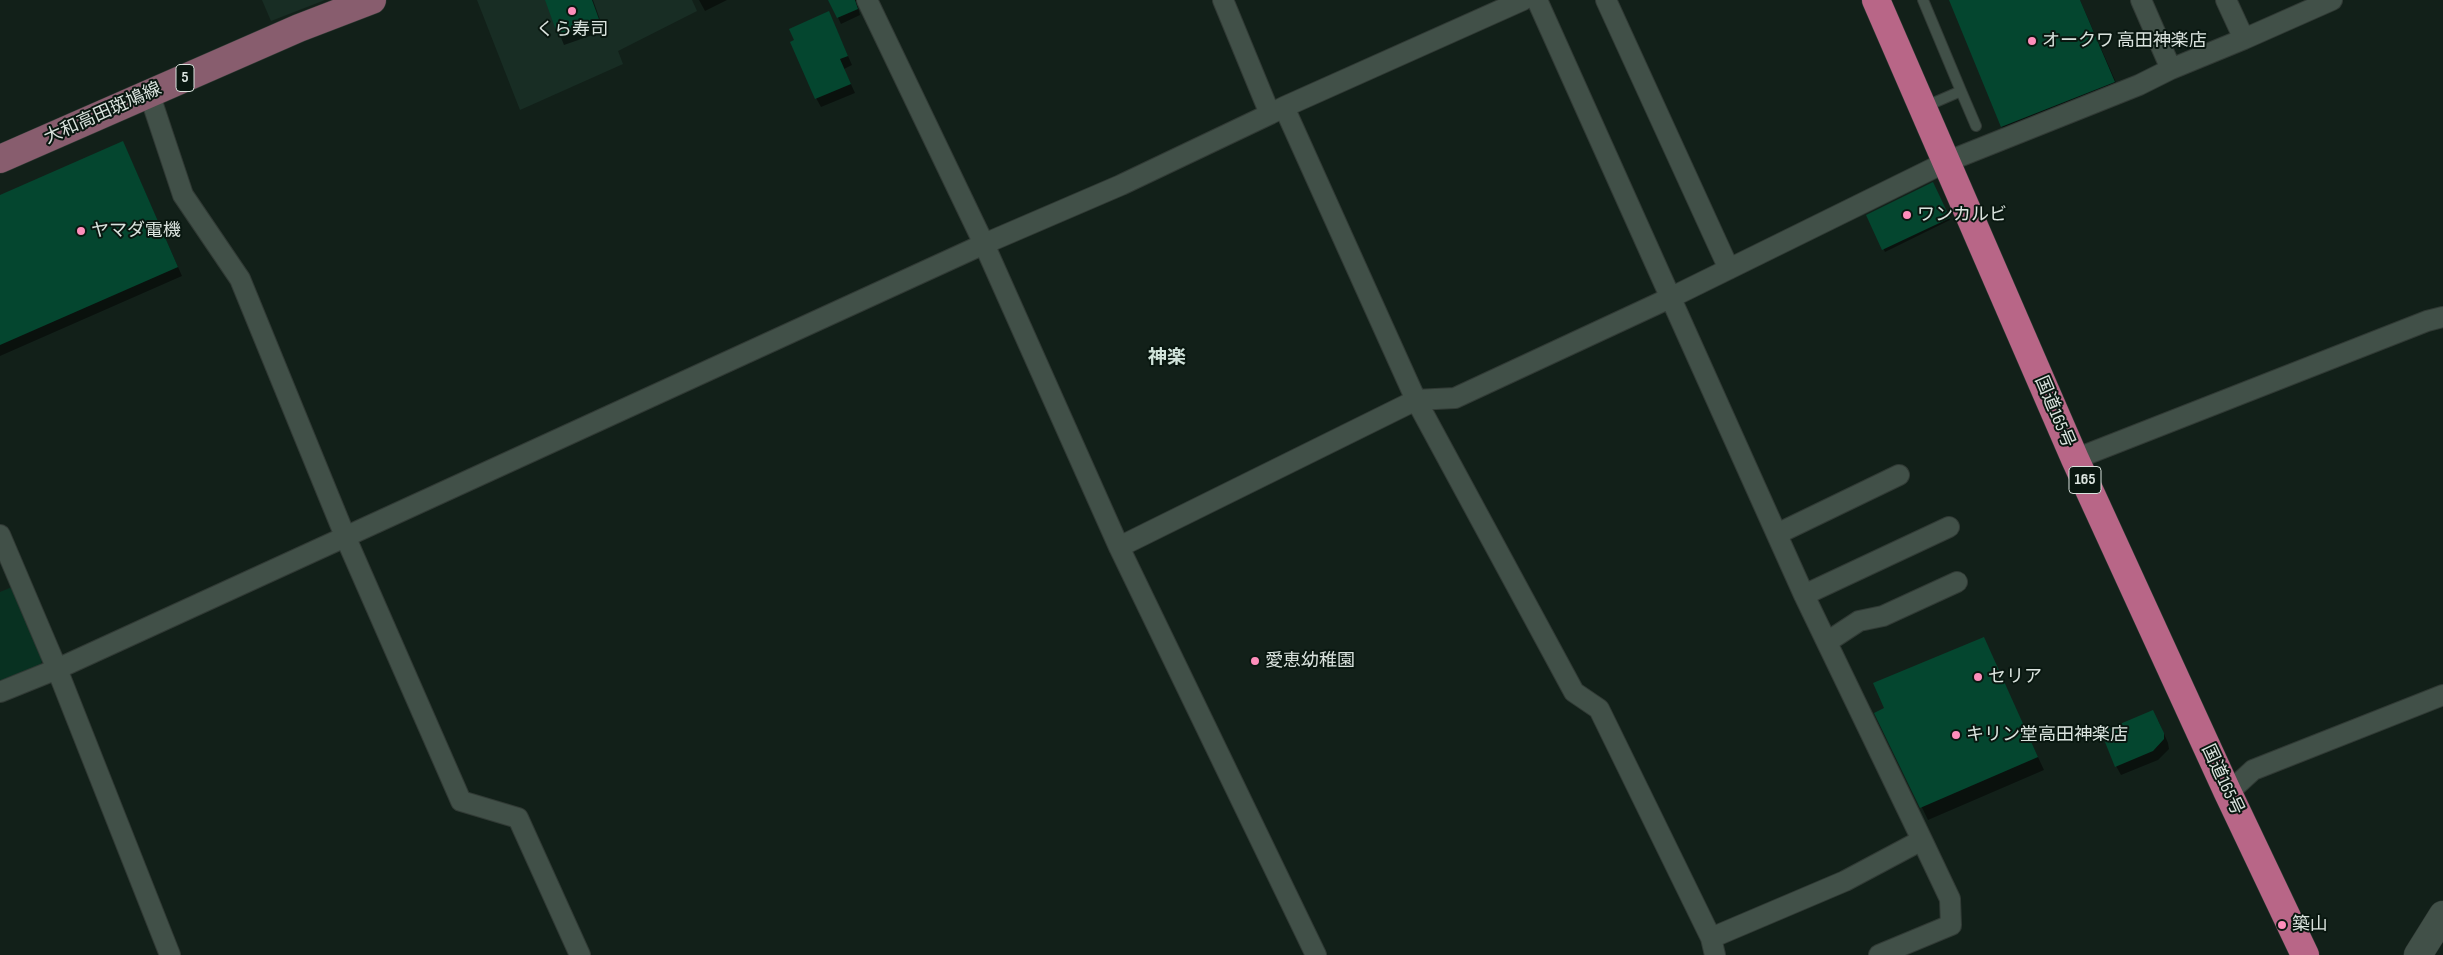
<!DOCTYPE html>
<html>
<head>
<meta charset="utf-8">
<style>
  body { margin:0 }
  canvas { display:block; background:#122019 }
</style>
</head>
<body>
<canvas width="2443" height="955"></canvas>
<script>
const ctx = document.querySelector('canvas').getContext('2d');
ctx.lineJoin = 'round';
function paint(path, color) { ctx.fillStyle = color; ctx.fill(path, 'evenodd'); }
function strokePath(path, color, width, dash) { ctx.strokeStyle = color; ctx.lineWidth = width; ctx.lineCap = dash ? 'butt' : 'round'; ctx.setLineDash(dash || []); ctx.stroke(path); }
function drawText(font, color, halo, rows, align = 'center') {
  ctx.font = font + ' "Sofia Sans Condensed","Noto Sans JP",sans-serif'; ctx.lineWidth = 4; ctx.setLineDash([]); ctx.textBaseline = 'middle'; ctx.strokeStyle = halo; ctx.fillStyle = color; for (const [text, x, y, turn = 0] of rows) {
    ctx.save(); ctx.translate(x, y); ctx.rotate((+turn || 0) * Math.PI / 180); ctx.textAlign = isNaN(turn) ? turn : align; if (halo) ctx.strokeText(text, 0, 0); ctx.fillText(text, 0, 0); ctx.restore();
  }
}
paint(new Path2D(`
  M262,0H325L271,21Z
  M477,0H692L697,11L618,51L623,64L520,110Z`), '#182d24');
paint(new Path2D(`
  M12,587L43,655L41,665L0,683V592Z`), '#083121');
paint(new Path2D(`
  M546,0H593L604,31L564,45Z
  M699,0H727L705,11Z
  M856,0L860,15L841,24L830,1Z
  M1951,0H2080L2121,94L2009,139L2002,127Z
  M829,13L852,65L844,69L855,93L821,107L816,98Z
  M127,151L182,276L0,356V196Z
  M1932,184L1950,220L1885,252L1867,215Z
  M1983,638L2044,770L1928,820L1876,713L1886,709Z
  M2158,720L2168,743L2169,749L2158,760L2121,775L2116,766Z`), '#0007');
paint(new Path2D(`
  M545,0H592L600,22L558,36Z
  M828,0H855L858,9L837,18Z
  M1949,0H2080L2115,82L2001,127Z
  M829,11L848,56L840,59L851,84L815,99L790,42L794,40L789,29Z
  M123,141L178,267L0,345V195Z
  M1933,182L1950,218L1882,250L1866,215Z
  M1984,637L2038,757L1920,808L1874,713L1884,708L1873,683Z
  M2153,710L2164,733V739L2153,751L2115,767L2101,732Z`), '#04462f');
const lane = new Path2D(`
  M1923,0L1961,91L1924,107
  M1961,91L1976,126`);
const street = new Path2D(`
  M867,0L984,244L1119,547L1316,955
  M1223,0L1270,114L1284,107L1416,400L1574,692L1599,709L1711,938L1715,955
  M1537,0L1804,595L1922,840L1845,881L1711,938
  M1606,0L1729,269
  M2141,0L2171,69
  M2226,0L2244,39
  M149,93L183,195L240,279L345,536L461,801L518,818L580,955
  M1284,107L1523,0
  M2075,459L2427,321L2443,317
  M1777,534L1899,475
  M0,535L57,669L170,955
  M1119,547L1416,400L1455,398L1672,297L1946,162L2139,85L2171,69L2244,39L2332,0
  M1804,595L1949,527
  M1827,642L1859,621L1883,616L1957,582
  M0,692L57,669L984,244L1121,185L1270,114
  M2228,793L2253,770L2443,695
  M1879,955L1951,925L1950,899L1922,840`);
const secondary = new Path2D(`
  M2418,955L2443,915`);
const primary = new Path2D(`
  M0,159L299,28L372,0`);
const highway = new Path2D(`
  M1876,0L2075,459L2228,793L2305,955`);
strokePath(lane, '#313a35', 12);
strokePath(street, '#313a35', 22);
strokePath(secondary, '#313a35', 29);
strokePath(primary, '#313a35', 29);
strokePath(highway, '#313a35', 29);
strokePath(lane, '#415048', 10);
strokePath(street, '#415048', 20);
strokePath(secondary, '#415048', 28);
strokePath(primary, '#885d6e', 28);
strokePath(highway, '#b86687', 28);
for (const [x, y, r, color] of [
  [572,11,5,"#fe8ebb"],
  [2032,41,5,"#fe8ebb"],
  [1907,215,5,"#fe8ebb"],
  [81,231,5,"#fe8ebb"],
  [1255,661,5,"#fe8ebb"],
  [1978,677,5,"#fe8ebb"],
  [1956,735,5,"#fe8ebb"],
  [2282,925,5,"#fe8ebb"]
]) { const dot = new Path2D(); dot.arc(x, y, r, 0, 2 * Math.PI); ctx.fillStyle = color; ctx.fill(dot); strokePath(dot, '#091710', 2); }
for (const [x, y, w] of [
  [185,78,18],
  [2085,480,32]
]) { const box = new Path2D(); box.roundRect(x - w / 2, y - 13.5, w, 27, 4); ctx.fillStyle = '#091710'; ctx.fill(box); strokePath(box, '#dae3de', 1); }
drawText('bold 16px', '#dae3de', null, [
  ["5",185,78],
  ["165",2085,480]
]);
drawText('18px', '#dae3de', '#091710', [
  ["くら寿司",572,30,"center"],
  ["オークワ 高田神楽店",2042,41],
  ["ワンカルビ",1917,215],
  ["ヤマダ電機",91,231],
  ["愛恵幼稚園",1265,661],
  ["セリア",1988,677],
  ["キリン堂高田神楽店",1966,735],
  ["築山",2292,925]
], 'left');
drawText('18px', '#dae3de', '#091710', [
  ["大和高田斑鳩線",103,114,-24],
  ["国道165号",2054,412,67],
  ["国道165号",2222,780,65]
]);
drawText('bold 19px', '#d1e3da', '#091710', [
  ["神楽",1167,358]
]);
</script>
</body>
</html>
